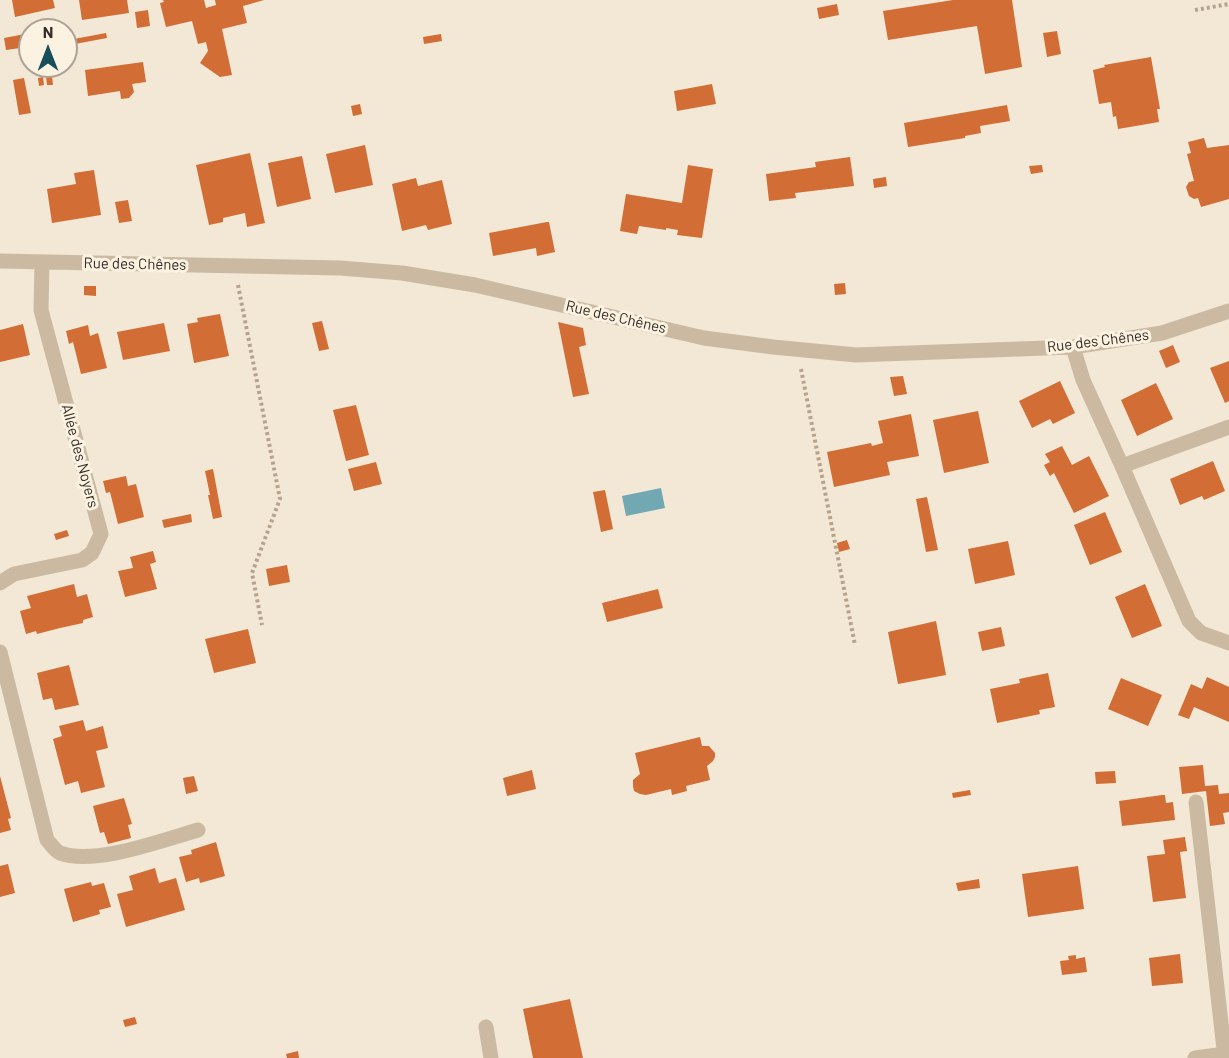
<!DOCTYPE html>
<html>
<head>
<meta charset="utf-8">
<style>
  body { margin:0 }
  #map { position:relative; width:1229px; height:1058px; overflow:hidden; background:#f3e8d5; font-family:Barlow,sans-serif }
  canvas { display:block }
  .north { position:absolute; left:18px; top:18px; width:60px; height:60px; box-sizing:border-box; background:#fbf2e2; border:2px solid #aca396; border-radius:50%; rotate:0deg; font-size:16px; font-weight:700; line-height:24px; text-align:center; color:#352c24 }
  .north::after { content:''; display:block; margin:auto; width:21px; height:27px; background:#174e5a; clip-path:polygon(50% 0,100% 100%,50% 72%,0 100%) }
</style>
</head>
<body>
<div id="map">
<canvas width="1229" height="1058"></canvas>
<div class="north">N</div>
</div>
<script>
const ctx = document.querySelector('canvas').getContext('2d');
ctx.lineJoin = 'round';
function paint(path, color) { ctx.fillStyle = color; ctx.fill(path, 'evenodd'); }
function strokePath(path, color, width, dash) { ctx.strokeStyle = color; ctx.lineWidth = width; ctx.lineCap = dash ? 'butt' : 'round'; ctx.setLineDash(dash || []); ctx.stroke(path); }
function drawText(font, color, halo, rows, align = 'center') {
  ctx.font = font + ' Barlow,sans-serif'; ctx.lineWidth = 6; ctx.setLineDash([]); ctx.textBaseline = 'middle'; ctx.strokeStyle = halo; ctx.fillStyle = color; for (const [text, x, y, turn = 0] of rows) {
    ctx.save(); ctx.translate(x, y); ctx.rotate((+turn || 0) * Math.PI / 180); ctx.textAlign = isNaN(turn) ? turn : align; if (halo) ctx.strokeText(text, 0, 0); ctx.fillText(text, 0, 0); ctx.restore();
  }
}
paint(new Path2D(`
  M661,488L665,508L626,516L622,496Z`), '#72a8b2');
paint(new Path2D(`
  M12,0H53L55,8L15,17Z
  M79,0H127L129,13L82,20Z
  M163,0H204L206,8L216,5L215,0H264L243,6L247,23L222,29L232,75L220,77L200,63L208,51L206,42L198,44L192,21L166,27L160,3L164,2Z
  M953,0H1012L1022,67L985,74L977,26L888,40L883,11Z
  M837,4L839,15L819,19L817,8Z
  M148,10L150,26L137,28L135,12Z
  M1057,31L1061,54L1047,57L1043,33Z
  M106,33L107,38L75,44L74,39Z
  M25,34L27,47L6,50L4,38Z
  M441,34L442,41L424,44L423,37Z
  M1151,57L1160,109H1157L1159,122L1118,129L1116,116L1113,117L1111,102L1099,104L1093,70L1105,67L1104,65Z
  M143,62L146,82L132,84L134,92L129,98L121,99L120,91L88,96L85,70Z
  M46,76H52L53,85H47Z
  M43,77L44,85L39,86L38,78Z
  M24,78L31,113L19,115L13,80Z
  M712,84L716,104L677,111L674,91Z
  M360,104L362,114L353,116L351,106Z
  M1007,105L1010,121L980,126L981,133L965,136V138L908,147L904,123Z
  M1204,138L1207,148L1229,145V199L1201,207L1198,198L1194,199L1189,196L1186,187L1189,182L1194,181L1187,154L1191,153L1188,142Z
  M365,145L373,185L335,193L326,154Z
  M250,153L265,223L247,227L245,213L223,218V222L209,225L196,165Z
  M302,156L311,199L277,207L268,163Z
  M850,157L854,186L795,193L796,198L769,201L766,174L816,167L815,162Z
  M688,165L713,169L702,238L677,235L678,230L666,228V230L639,226L637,234L620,231L626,194L682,203Z
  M1042,165L1043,172L1031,174L1029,166Z
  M94,170L101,215L52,223L47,189L76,184L74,173Z
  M886,177L887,186L874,188L873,179Z
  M416,178L418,186L442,180L452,224L428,230L426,225L402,231L392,184Z
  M128,200L132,221L119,223L115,202Z
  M547,222H549L555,252L537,256L536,248L493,256L489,233Z
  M845,283L846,294L835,295L834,284Z
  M84,286H96V296L84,295Z
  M220,314L229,356L194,363L187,324L198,322L197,318Z
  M322,321L329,349L319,351L312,323Z
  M558,322L583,328L586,345L579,347L589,394L573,397Z
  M164,323L170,351L123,360L117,332Z
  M23,324L30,355L0,362V330Z
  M88,325L90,336L98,333L107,368L81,374L73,342L69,344L66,331Z
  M1173,345L1180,362L1166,368L1159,351Z
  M1229,361V401L1225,403L1210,368Z
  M903,376L907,394L894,396L890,377Z
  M1060,381L1075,413L1053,424L1050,419L1032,428L1019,401Z
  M1156,383L1173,419L1137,436L1121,400Z
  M356,405L369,455L346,461L333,410Z
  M978,411L989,463L944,473L933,420Z
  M911,414L919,456L887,462L890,475L834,487L827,452L871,443L872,446L883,443L878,421Z
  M1062,446L1072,465L1089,456L1109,496L1074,513L1054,473L1050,476L1044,465L1050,462L1045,454Z
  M1213,461L1225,491L1204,500L1202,496L1180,505L1170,479Z
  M376,462L382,484L354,491L348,469Z
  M213,469L222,517L213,519L208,495H210L205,471Z
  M126,476L128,486L136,484L144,517L118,524L110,492L106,493L103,481Z
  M605,490L613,529L601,532L593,492Z
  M927,497L938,550L926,552L916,499Z
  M1105,512L1122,552L1090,565L1074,525Z
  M191,514L192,522L164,528L162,520Z
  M67,530L69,536L56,540L54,534Z
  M847,540L850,549L839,552L837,543Z
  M1008,541L1015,575L975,584L968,549Z
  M153,551L156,562L150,564L157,589L125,597L118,571L133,568L130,557Z
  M287,565L290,582L269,586L266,569Z
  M74,584L77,597L87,594L93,617L83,620V623L60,628L37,634L36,631L26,634L20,611L31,608L27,596Z
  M1145,584L1162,626L1132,638L1115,597Z
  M658,589L663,608L607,622L602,603Z
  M936,621L946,675L898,684L888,632Z
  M1001,627L1005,646L982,651L978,632Z
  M248,629L256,663L214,673L205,639Z
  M69,665L79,705L55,710L52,698L43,700L37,673Z
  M1048,673L1055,707L1039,710L1040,714L997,723L990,689L1020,683L1019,679Z
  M1207,677L1229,687V722L1194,707L1189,719L1178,715L1191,684L1202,689Z
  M1121,678L1162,695L1148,726L1108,709Z
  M83,720L86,731L103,726L108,748L96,751L105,787L81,793L78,781L65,785L53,739L62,736L59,726Z
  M700,737L702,746H709L715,753V757L713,761L707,766L710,780L686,786L687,791L672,795L671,789L646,795L640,794L634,791L633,786V780L640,774L635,753Z
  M1203,765L1205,786L1218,785L1219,794L1229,793V812L1223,813L1225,824L1210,826L1206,791L1182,794L1179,767Z
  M532,770L536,789L507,796L503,778Z
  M1115,771L1116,783L1096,784L1095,772Z
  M0,776L11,818L8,819L11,830L0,833Z
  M194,776L198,791L186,794L183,778Z
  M970,790L971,795L953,798L952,793Z
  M1162,795H1165L1166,803L1173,802L1175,820L1122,826L1119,801Z
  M124,798L132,824L128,825L131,838L108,844L104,832L100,833L93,806Z
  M1185,837L1187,851L1180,852L1186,898L1153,902L1147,856L1165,854L1163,840Z
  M216,842L225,876L200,883L199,878L186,882L179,857L192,854L191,850Z
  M8,864L15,893L0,897V866Z
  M1078,866L1084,909L1028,917L1022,874Z
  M155,868L159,883L176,878L185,910L126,927L117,894L133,890L129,876Z
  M979,879L980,888L958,891L956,883Z
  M91,882L92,886L104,883L111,907L99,910L100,914L73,922L64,889Z
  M1180,954L1183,983L1152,986L1149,958Z
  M1076,955V959L1085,957L1087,972L1062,975L1060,961L1069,960L1068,956Z
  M570,999L583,1058H533L523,1009Z
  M135,1017L137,1024L125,1027L123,1020Z
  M298,1051L299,1058H287L286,1054Z`), '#d16d35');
strokePath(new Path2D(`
  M1195,10L1229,4
  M238,285L280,499L252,573L262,625
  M801,369L855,645`), '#b7a38b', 4, [3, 3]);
strokePath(new Path2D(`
  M0,261L340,268L402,273L475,285L704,338L773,347L856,355L1073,347L1162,333L1229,311
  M1073,347L1083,380L1122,466L1189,621L1201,633L1229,643
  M1122,466L1229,427
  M0,583L14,574L82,560L92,553L101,534L41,310L42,262
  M0,652L47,840C51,844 55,851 60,853C94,866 163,840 198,830
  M1196,802L1225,1058
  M486,1027L491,1058
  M1195,1058L1225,1054`), '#ccb9a1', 15);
drawText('15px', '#352c24', '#fbf2e2', [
  ["Rue des Chênes",135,264,1],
  ["Rue des Chênes",616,317,13],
  ["Rue des Chênes",1098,341,-7],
  ["Allée des Noyers",80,456,75]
]);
</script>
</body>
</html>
